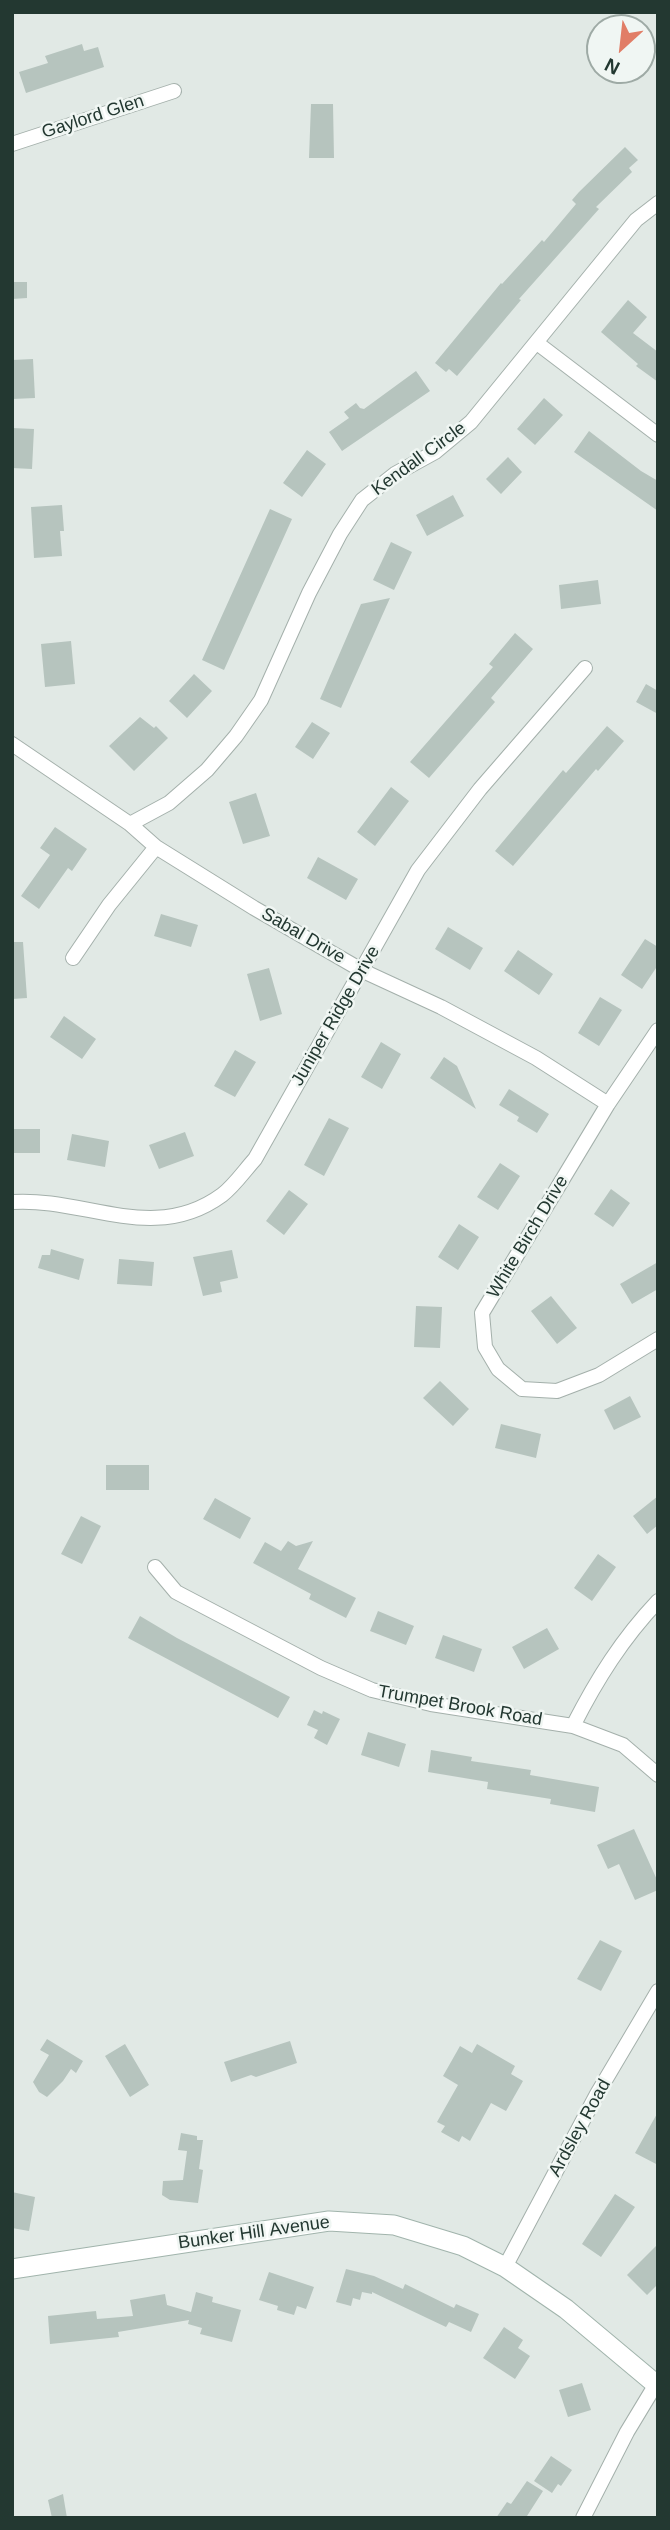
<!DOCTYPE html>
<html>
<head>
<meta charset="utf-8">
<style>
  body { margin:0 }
  #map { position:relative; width:670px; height:2530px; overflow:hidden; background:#e1e9e5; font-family:Helvetica,sans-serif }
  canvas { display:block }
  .frame { position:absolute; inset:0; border:14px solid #233831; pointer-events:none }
  .north { position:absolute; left:586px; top:14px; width:70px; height:70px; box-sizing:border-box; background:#f0f6f3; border:2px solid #9eaaa5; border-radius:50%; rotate:207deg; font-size:19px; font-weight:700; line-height:28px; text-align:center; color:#233831 }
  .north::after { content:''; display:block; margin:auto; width:24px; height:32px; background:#e17d66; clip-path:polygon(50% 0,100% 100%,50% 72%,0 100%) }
</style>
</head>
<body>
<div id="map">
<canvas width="670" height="2530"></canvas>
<div class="frame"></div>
<div class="north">N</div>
</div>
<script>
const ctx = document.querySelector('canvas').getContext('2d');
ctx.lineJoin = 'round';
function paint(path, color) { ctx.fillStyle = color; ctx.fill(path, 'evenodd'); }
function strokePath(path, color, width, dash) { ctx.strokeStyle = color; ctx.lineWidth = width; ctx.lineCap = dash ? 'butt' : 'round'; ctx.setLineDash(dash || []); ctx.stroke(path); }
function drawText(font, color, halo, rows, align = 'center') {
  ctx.font = font + ' Helvetica,sans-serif'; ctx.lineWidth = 5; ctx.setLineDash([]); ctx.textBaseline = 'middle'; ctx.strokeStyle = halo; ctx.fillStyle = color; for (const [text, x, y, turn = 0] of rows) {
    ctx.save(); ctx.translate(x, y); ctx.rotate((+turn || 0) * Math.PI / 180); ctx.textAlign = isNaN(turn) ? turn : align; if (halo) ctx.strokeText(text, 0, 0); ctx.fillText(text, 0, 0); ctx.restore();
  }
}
paint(new Path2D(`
  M82,44L84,51L98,47L104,67L26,93L19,72L48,63L45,56Z
  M311,104H333L334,158H309Z
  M625,147L638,160L629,168L632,172L596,207L599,209L519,299L521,300L457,376L449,369L446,372L435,363L501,283L502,284L542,240L544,242L576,204L572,200L579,192Z
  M12,282H27V298L12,299Z
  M628,300L647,317L633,333L658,352V382L636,366L638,364L601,332Z
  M33,359L35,398L12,399V360Z
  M416,371L430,391L342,451L329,432L349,418L344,412L356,403L360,408L364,409Z
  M544,398L563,415L535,445L517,429Z
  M12,428L34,429L32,469L12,468Z
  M589,431L641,471L658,481V511L574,452Z
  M307,450L326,464L302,497L283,483Z
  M508,457L522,472L501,494L486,479Z
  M453,495L464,516L427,536L416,515Z
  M62,505L64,531H60L62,556L34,558L31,507Z
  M270,509L292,519L224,670L202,660Z
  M391,542L412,552L394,590L373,580Z
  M598,580L601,604L561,609L559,585Z
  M390,598L341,708L320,699L361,604Z
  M515,633L533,649L491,698L495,702L429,778L410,762L493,667L489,664Z
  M71,641L75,684L45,687L41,644Z
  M194,674L212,691L187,718L169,701Z
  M646,684L658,691V714L636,702Z
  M140,717L154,728L156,726L168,738L134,771L109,746Z
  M312,722L330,733L313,759L295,747Z
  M607,726L624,741L598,771L596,769L513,866L495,851L563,770L566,773Z
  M391,787L409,801L375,846L357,832Z
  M256,793L270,836L243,844L229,802Z
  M55,827L87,849L72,871L68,868L39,909L21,896L50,855L40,848Z
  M318,857L358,879L346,900L307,878Z
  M161,914L198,925L191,947L154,936Z
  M448,927L483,948L470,970L435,949Z
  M645,939L658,947V965L642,989L621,975Z
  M12,942H23L27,998L12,999Z
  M518,950L553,974L539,995L504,971Z
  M269,968L282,1014L260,1021L247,974Z
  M600,997L622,1010L599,1046L578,1033Z
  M64,1016L96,1039L82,1059L50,1037Z
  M381,1042L401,1054L382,1089L361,1077Z
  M235,1050L256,1062L235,1097L214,1086Z
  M444,1057L457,1066L476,1109L430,1078Z
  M509,1089L549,1114L537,1133L517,1121L519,1117L499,1105Z
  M329,1118L349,1128L324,1176L304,1165Z
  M12,1129H40V1153H12Z
  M185,1132L194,1156L159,1169L149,1145Z
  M72,1134L109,1141L105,1167L67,1160Z
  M500,1163L520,1176L498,1210L477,1197Z
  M611,1189L630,1203L613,1227L594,1214Z
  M289,1190L308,1204L284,1235L266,1221Z
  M459,1224L479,1237L458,1270L438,1257Z
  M51,1249L84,1259L79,1280L38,1268L42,1255H50Z
  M232,1250L238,1278L220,1282L222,1292L203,1296L193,1257Z
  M119,1259L154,1262L152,1286L117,1284Z
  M658,1262V1289L632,1304L620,1284Z
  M551,1296L577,1328L557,1344L531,1311Z
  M416,1306L442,1307L440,1348L414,1347Z
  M440,1381L469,1409L453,1426L423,1398Z
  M630,1396L641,1417L614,1430L604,1410Z
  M501,1424L541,1434L536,1458L495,1448Z
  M106,1465H149V1490H106Z
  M658,1496V1525L647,1534L633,1516Z
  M215,1498L251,1518L240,1539L203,1519Z
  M81,1516L101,1526L82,1564L61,1554Z
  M288,1541L296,1546L313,1541L298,1569L356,1598L346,1618L309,1599L311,1594L253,1563L265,1542L281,1551Z
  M598,1554L616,1567L592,1601L574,1588Z
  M378,1611L414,1626L406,1645L370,1631Z
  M140,1616L177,1638L290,1697L278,1718L128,1638Z
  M547,1628L559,1649L524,1669L512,1647Z
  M443,1635L482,1649L474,1672L435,1658Z
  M314,1710L322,1714L323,1711L340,1719L327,1745L314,1738L318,1730L307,1725Z
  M368,1732L406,1744L399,1767L361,1755Z
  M431,1750L472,1757L471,1761L531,1770L530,1775L599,1787L595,1812L550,1804L551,1799L487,1789L488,1782L428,1772Z
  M634,1829L658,1882V1890L635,1900L619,1864L608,1869L597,1845Z
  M600,1940L622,1951L601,1991L577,1979Z
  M47,2039L83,2061L76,2073L71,2069L63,2081L47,2097L39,2092L33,2082L49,2055L40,2050Z
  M290,2041L297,2063L256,2077L251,2075L231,2082L224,2062Z
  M125,2044L149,2085L130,2097L105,2056Z
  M477,2044L515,2066L511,2074L523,2081L506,2111L491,2103L470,2141L462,2136L459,2142L441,2132L445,2126L437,2122L458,2085L443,2076L460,2046L472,2053Z
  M658,2112V2165L635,2153Z
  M181,2133L197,2136V2140H203L199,2169L203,2170L198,2203L170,2200L162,2195L163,2181L183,2180L187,2151L178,2150Z
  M12,2192L35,2197L29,2231L12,2228Z
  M615,2194L635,2207L601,2257L582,2244Z
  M658,2244V2284L647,2295L627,2275Z
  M346,2269L374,2276L403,2289L405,2284L454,2308L456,2304L479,2314L471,2332L449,2322L446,2327L372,2292V2294L362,2292L360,2300L353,2298L351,2306L336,2302Z
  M269,2272L314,2287L306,2309L297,2306L294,2315L277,2310L278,2306L259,2300Z
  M196,2292L213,2297L212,2302L241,2310L232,2342L200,2334L202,2328L188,2324L189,2320L118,2332L119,2337L50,2344L48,2316L96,2311L97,2319L133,2316L130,2300L165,2294L167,2305L191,2312Z
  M504,2327L523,2340L518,2348L530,2356L515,2379L483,2358Z
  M582,2383L591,2410L568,2417L559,2390Z
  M551,2456L572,2470L561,2486L558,2484L552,2493L534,2481Z
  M527,2481L543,2491L527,2516L529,2518H496L507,2502L511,2504Z
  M63,2494L67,2518H52L48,2500Z`), '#b6c4be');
const street = new Path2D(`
  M12,144L174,91
  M537,343L658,435
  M12,744L130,824L156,847L254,908L363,971L441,1007L536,1058L608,1104
  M130,824L169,803L207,770L236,736L261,700L309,593L340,534L362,500L395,474L435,452L471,422L636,220L658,203
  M73,958L109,905L156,847
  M658,1030L608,1104L482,1313L485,1347L498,1369L522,1389L557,1391L599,1375L658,1339
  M12,1202C85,1197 154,1245 222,1195C234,1186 245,1170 255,1159L418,870L480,789L585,668
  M155,1567L176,1592L321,1668L372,1690L431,1704L573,1726L623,1745L658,1775
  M573,1726C597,1679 622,1639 658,1601
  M505,2267L597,2094L658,1991
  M583,2518L627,2432L656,2384`);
const secondary = new Path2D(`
  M12,2269L329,2221L394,2225L463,2246L505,2267L566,2309L658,2386`);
strokePath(street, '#a4b0ab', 16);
strokePath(secondary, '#a1b4ac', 21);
strokePath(street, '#fff', 14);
strokePath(secondary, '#fff', 19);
drawText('18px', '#233831', '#f0f6f3', [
  ["Gaylord Glen",93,117,-18],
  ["Kendall Circle",419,459,-36],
  ["Sabal Drive",303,936,30],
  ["Juniper Ridge Drive",336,1016,-60],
  ["White Birch Drive",528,1237,-59],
  ["Trumpet Brook Road",460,1706,10],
  ["Ardsley Road",580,2128,-61],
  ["Bunker Hill Avenue",254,2233,-8]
]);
</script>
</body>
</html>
